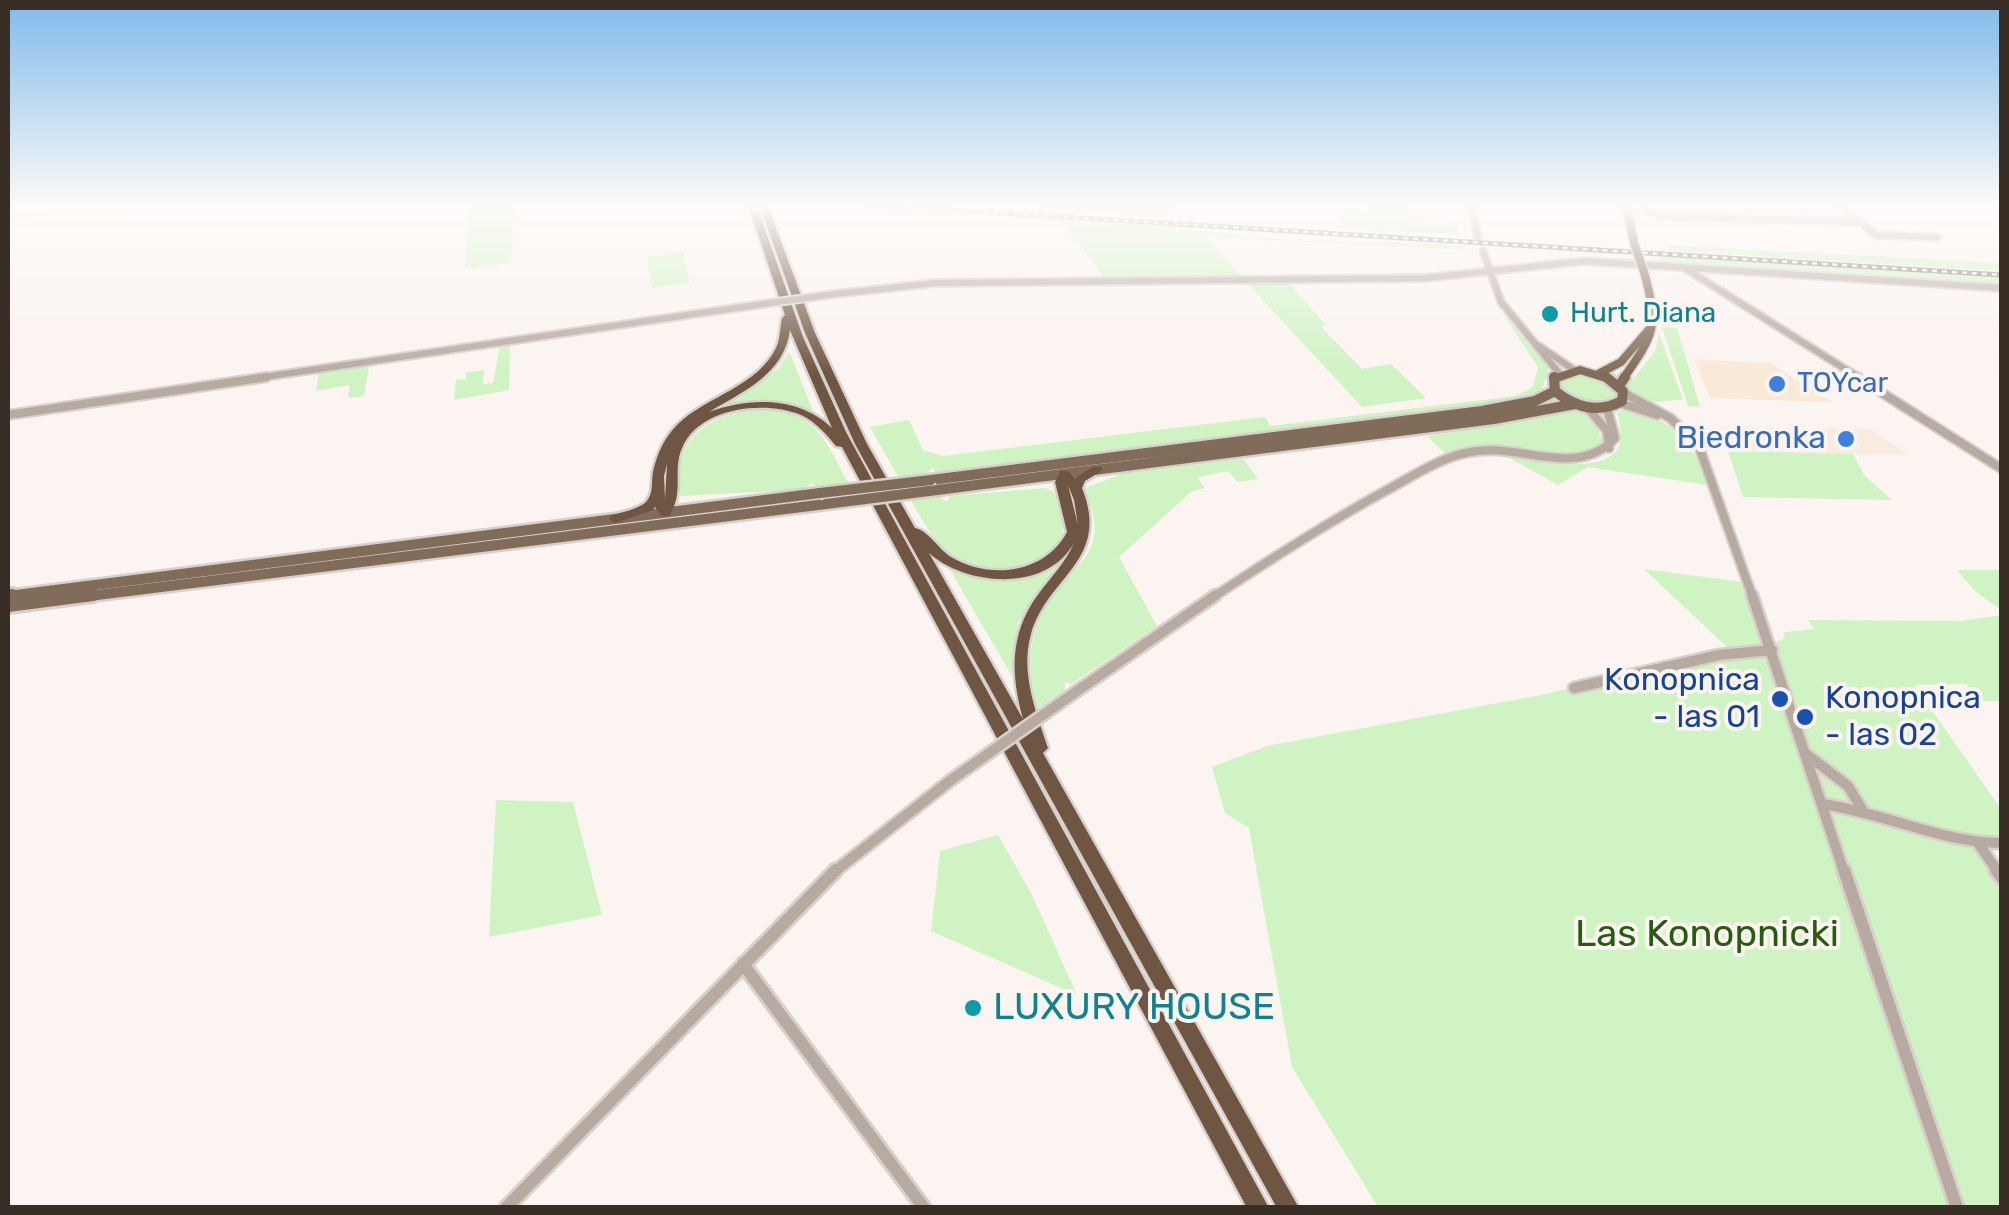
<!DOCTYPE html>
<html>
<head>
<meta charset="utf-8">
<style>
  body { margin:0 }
  #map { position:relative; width:2009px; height:1215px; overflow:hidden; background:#fbf4f0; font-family:Rubik,sans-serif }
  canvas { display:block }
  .frame { position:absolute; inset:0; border:10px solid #392e25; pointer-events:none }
</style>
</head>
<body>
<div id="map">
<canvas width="2009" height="1215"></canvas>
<div class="frame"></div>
</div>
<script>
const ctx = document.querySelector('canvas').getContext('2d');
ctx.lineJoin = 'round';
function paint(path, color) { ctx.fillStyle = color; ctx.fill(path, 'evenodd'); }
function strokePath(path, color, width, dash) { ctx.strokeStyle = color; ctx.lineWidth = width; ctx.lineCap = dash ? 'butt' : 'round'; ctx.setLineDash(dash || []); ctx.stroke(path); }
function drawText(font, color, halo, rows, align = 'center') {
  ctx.font = font + ' Rubik,sans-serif'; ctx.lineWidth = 8; ctx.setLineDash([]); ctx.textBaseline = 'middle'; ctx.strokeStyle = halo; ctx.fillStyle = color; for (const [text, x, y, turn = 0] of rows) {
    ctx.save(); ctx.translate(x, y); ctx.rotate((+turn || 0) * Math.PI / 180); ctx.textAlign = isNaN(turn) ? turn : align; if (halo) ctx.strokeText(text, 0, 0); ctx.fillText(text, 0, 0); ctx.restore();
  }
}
paint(new Path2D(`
  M1719,427L1870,429L1909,455L1728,451Z`), '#faebe0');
paint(new Path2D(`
  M8,204H133L123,211L8,218Z
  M1694,359L1770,363L1832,402L1710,398Z`), '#f9e9d7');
paint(new Path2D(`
  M470,204H514L511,263L465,269Z
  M1364,204H1413L1410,208L1415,214L1405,221L1457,224L1460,235L1338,228L1343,217L1369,209Z
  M1064,223L1176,226L1175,230C1212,229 1254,238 1292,240C1350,244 1407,241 1465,246L1466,250L1206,237L1244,279H1105Z
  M1665,245L2001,263V271L1670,251Z
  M683,252L689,283L652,288L647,257Z
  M1658,256L2001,276V285L1662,262Z
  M1288,282L1326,325L1321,327L1362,369L1391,364L1426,398L1362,407L1247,283Z
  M1501,311L1549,368L1541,392L1479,405L950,471L935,472L933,467L925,475L899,478L870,427L909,420L923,450L943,456L1265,417L1271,426L1515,396L1533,387L1538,367Z
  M1662,327L1677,328L1700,407L1688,406Z
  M1659,333L1683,400C1661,399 1641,411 1628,386L1655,351Z
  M510,345L509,390L454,400L456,380L466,379V373L484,370L483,384L493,383L500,346Z
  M789,351L813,411L763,401L720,406L778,369Z
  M369,366L364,396L348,398L350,385L316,391L319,373Z
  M1577,372L1611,383L1617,400L1594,406L1560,392L1556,380Z
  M756,409C815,408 824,438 849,484L820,488L811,483L809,487L796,490L680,496C671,441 705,416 756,409Z
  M1577,409L1590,414L1603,441C1577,476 1493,428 1446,454L1427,436Z
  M1631,409C1675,423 1694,441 1707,485L1588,467L1558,485L1497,451C1525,457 1595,477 1616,451C1625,440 1619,424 1617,412Z
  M1728,451L1853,454L1864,475L1892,500L1743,497Z
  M1243,459L1258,479L1237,482L1228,471L1198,477L1204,488L1191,492L1119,557L1157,626L1070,685L1065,681V690L1038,709C1022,658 1031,618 1066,579C1076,568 1089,557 1093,541C1098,524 1090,504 1085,488L1122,474Z
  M1044,488L1053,491L1063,509V535C1043,571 985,578 952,555C933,542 922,519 910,499L938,495L947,502L950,496Z
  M1056,567L1018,623L1012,676L950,570C987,584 1020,584 1056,567Z
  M1644,569L1742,582L1762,646L1783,640L1785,632L1814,629L1808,620L1962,621L2001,615V701H1979L1966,684L1914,685L2001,809V835L1970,837L2001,887V1207H1378L1292,1067L1249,828L1225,813L1212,767L1267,746L1541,695L1730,650Z
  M1957,570H2001V610L1975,591Z
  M496,800L573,802L602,915L489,937Z
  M998,835L1032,895L1077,995L931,931L940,851Z`), '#cff3c3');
const minorFar3 = new Path2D(`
  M1039,204L1152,210L1167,209L1168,204
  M1471,204L1478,237
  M1840,204L1876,235L1937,237
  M1646,210L1660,216L1859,222
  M1483,251L1501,302L1559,373
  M1683,267L1861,379
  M834,294L936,283L1426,278L1585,261L2002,288
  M1539,346L1574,370
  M250,379L749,306`);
const minorFar2 = new Path2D(`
  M1857,377L2002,469
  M1624,393L1670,418L1698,444L1753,598
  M1620,403L1657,415
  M1587,407L1607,431L1609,448
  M8,415L267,377
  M1212,598C1269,560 1327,523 1387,490C1413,476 1441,457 1470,452C1519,442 1577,480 1615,438L1607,408`);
const minorFar1 = new Path2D(`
  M1752,595L1844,872
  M1574,688L1719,655L1772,650
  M1077,691L1216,595
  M1806,754L1848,786L1862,809
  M1822,804C1882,812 1942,843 2002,843
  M1978,843L1998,872
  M834,872L951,780`);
const minor = new Path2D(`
  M1844,870L1957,1208
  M1996,870L2002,878
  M743,964L924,1208
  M506,1208L836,870`);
const majorFar2 = new Path2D(`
  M1626,204L1634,243
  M1598,374L1621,362L1651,327
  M1554,379L1580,370L1609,379
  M1623,379C1655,333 1659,327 1644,272`);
const majorFar1 = new Path2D(`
  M1554,377L1555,391C1575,407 1598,414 1622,401L1623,391L1606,377
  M1619,386L1625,377
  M931,480L1482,411L1535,401L1555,391
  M937,490L1494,419L1575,404
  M8,596L820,493
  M73,598L826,504`);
const major = new Path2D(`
  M8,596L12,595
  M8,606L93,595`);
const highway = new Path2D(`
  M748,204H756L803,337L846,432L1269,1208H1247L842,447L836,446C826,434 816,422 801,415C765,400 699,407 682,448C672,471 685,492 669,516H661L655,507L653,510L615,523L609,519L611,516C621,512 639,509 646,502C654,493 651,482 653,472C657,454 664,438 678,424C707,396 757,387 776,348C780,340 780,328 782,318L785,315ZM790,330L832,428C799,396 749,397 709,412C744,391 784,374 790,330ZM667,464L665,499L664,476Z
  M759,204H767L815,333L867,444L915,528C929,531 938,549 951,557C989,580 1045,574 1067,532L1055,482L1060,471H1068L1075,478L1093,467H1101L1103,470L1085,481L1082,488C1111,561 1048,575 1031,634C1020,672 1036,712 1048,748L1043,753L1299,1208H1277L855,444L805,333ZM1068,485L1074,500L1078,525ZM1074,543C1065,564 1049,579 1037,596C1009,635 1011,675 1023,719L929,553C966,586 1046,593 1074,543Z`);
strokePath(minorFar3, '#d8d0cb', 10);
strokePath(minorFar2, '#d8d0cb', 12);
strokePath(minorFar1, '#d8d0cb', 15);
strokePath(minor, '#d8d0cb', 18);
strokePath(majorFar2, '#d8d0cb', 11);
strokePath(majorFar1, '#d8d0cb', 15);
strokePath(major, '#d8d0cb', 18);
strokePath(highway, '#d8d0cb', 5);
strokePath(minorFar3, '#b7aaa1', 6);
strokePath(minorFar2, '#b7aaa1', 8);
strokePath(minorFar1, '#b7aaa1', 10);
strokePath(minor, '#b7aaa1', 12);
strokePath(majorFar2, '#816c5a', 8);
strokePath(majorFar1, '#816c5a', 10);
strokePath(major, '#816c5a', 12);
paint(highway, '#6e5642');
const rail = new Path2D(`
  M854,204L2002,275`);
strokePath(rail, '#817770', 5);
strokePath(rail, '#fbf4f0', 2.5, [5]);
const minorBridgeFar1 = new Path2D(`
  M749,306L834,294`);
const minorBridge = new Path2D(`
  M951,780L1077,691`);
const majorBridgeFar1 = new Path2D(`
  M1634,243L1644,272`);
const majorBridge = new Path2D(`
  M820,493L931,480
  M826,504L937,490`);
strokePath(minorBridgeFar1, '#d8d0cb', 10, []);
strokePath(minorBridge, '#d8d0cb', 15, []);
strokePath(majorBridgeFar1, '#d8d0cb', 11, []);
strokePath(majorBridge, '#d8d0cb', 15, []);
strokePath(minorBridgeFar1, '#b7aaa1', 6);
strokePath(minorBridge, '#b7aaa1', 10);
strokePath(majorBridgeFar1, '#816c5a', 8);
strokePath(majorBridge, '#816c5a', 10);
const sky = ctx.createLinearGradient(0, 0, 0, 374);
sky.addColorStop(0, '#7fbaea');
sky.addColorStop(0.55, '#fdfaf8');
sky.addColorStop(1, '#fdfaf800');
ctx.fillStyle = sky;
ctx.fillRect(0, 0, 2009, 374);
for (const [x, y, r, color] of [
  [1550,314,10,"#0f9aa8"],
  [1777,384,10,"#3f7fe0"],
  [1846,439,10,"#3f7fe0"],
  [1780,699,10,"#1a4fb4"],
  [1805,717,10,"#1a4fb4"],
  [973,1008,10,"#0f9aa8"]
]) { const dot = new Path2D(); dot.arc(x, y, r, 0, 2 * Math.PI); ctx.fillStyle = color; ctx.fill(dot); strokePath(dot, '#fbf4f0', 4); }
drawText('28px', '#0d838f', '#fbf4f0', [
  ["Hurt. Diana",1570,314]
], 'left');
drawText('28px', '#366cbe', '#fbf4f0', [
  ["TOYcar",1797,384]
], 'left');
drawText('32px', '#366cbe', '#fbf4f0', [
  ["Biedronka",1826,439]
], 'right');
drawText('32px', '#164399', '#fbf4f0', [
  ["Konopnica",1760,681],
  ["- las 01",1760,718],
  ["Konopnica",1825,699,"left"],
  ["- las 02",1825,736,"left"]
], 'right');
drawText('38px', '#275b0e', '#fbf4f0', [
  ["Las Konopnicki",1707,935]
]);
drawText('38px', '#0d838f', '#fbf4f0', [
  ["LUXURY HOUSE",993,1008]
], 'left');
</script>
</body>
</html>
